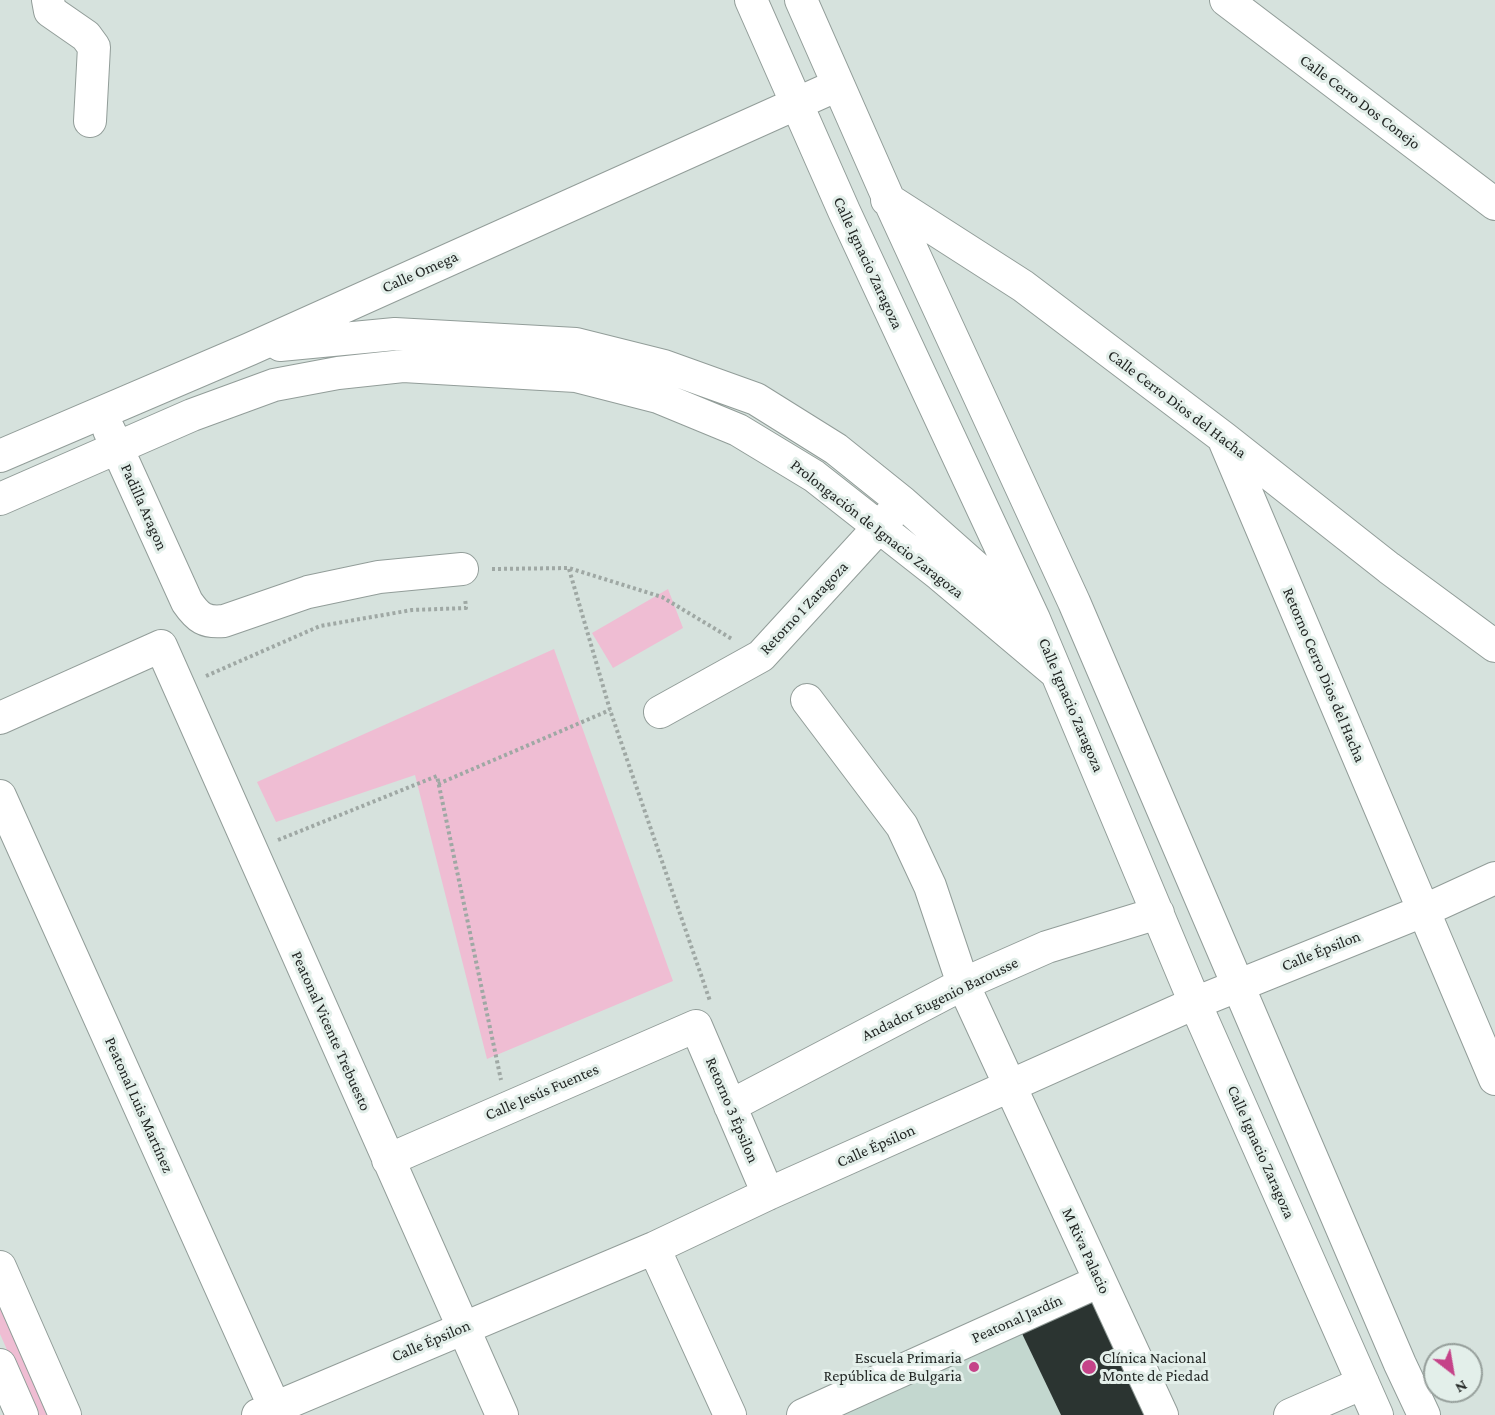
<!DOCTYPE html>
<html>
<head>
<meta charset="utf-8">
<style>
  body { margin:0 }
  #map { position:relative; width:1495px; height:1415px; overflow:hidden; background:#d6e2dd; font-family:"Crimson Pro",serif }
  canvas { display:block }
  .north { position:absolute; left:1423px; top:1343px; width:60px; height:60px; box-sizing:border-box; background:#e3efea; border:2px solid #969f9b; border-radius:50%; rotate:149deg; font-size:16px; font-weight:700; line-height:24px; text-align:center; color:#232725 }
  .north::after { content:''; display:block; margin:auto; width:21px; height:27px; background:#c54389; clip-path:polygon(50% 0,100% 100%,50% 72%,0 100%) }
</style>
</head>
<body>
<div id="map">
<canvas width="1495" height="1415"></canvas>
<div class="north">N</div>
</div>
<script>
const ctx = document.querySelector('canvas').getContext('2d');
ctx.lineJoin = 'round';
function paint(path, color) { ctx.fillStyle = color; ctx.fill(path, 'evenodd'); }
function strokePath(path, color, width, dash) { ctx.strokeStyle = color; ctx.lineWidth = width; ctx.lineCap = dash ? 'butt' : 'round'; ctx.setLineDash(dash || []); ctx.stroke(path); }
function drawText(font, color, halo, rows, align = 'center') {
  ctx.font = font + ' "Crimson Pro",serif'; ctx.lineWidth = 6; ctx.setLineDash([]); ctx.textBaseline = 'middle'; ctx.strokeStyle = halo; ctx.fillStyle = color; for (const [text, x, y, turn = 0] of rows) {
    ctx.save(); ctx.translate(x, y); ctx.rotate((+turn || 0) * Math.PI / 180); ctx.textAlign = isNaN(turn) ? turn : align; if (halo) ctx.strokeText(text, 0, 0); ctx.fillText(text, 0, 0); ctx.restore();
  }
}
paint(new Path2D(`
  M1015,1319L1061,1415H803Z`), '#c3d7cf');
paint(new Path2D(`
  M668,589L683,628L613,668L592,633Z
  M554,649L673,981L487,1059L415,775L276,822L257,782Z
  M0,1294L53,1415H36L0,1334Z`), '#efbdd3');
paint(new Path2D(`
  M1100,1281L1162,1415H1061L1015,1319Z`), '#2b3431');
const minor = new Path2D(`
  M48,0L50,11L86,36L94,47L90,121
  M751,0L844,211L1034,619L1195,1003L1377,1415
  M801,0L889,200L1074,602L1400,1364L1424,1415
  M1226,0L1495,204
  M887,200H889L1023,286L1224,438L1389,568L1495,646
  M280,345L395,334L576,344L664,366L756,399L836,449L902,502L1025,611
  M109,430L187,602C198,618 205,623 224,621L308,592L379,577L462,569
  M1225,442L1495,1079
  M0,456L250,349L838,85
  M0,499L192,415L274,385L338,373L403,366L576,376L658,397L738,430L814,476L940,575L1054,671
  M807,700L902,826L930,886L963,984L1162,1415
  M660,712L761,656L891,514
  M0,718L161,646L502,1415
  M0,796L278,1415
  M730,1106L963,984L1047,947L1158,913
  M388,1160L696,1026L768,1194
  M654,1248L730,1415
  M0,1267L65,1415
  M0,1365L22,1415
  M258,1415L654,1248L768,1194L1195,1003L1423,911L1495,878
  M803,1415L1100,1281
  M1290,1415L1363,1383`);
strokePath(minor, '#929d99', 34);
strokePath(new Path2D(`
  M492,569L569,568L662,597L732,639
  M569,569L610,710L710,1001
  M206,676L320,626L412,610L466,608L465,598
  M438,784L610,710
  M278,840L437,776L501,1080`), '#9fa8a4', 4, [3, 3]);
strokePath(minor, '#fff', 32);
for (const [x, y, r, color] of [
  [974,1367,6,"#c54389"],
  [1089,1367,8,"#c54389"]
]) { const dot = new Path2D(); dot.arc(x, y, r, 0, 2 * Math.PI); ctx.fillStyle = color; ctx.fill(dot); strokePath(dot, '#e3efea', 2); }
drawText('16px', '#232725', '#e3efea', [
  ["Calle Cerro Dos Conejo",1360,102,37],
  ["Calle Ignacio Zaragoza",868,263,65],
  ["Calle Omega",420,272,-24],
  ["Calle Cerro Dios del Hacha",1177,404,37],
  ["Padilla Aragon",144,507,66],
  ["Prolongación de Ignacio Zaragoza",877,529,38],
  ["Retorno 1 Zaragoza",804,608,-47],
  ["Retorno Cerro Dios del Hacha",1324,675,67],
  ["Calle Ignacio Zaragoza",1071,705,67],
  ["Calle Épsilon",1321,951,-22],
  ["Andador Eugenio Barousse",940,999,-26],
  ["Peatonal Vicente Trebuesto",331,1031,66],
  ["Calle Jesús Fuentes",542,1092,-23],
  ["Peatonal Luis Martínez",139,1105,66],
  ["Retorno 3 Épsilon",732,1110,67],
  ["Calle Épsilon",876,1146,-24],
  ["Calle Ignacio Zaragoza",1261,1152,66],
  ["M Riva Palacio",1086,1251,65],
  ["Peatonal Jardín",1017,1319,-24],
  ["Calle Épsilon",431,1341,-23]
]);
drawText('16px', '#232725', '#e3efea', [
  ["Escuela Primaria",962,1358],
  ["República de Bulgaria",962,1376],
  ["Clínica Nacional",1102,1358,"left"],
  ["Monte de Piedad",1102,1376,"left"]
], 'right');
</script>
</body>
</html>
